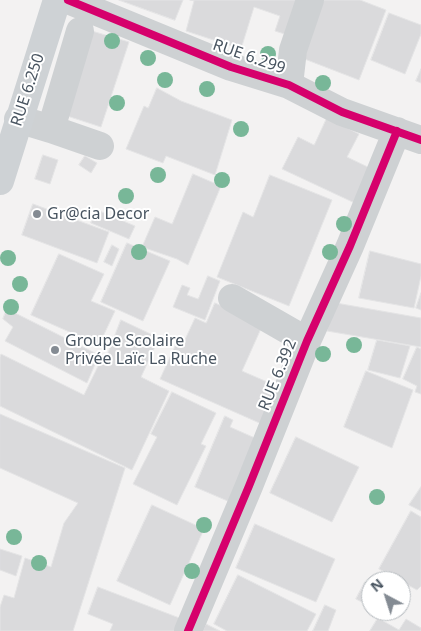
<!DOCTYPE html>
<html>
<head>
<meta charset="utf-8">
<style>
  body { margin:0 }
  #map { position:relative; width:421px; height:631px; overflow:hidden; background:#f3f2f2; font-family:"Noto Sans",sans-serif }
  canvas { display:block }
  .north { position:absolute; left:361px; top:571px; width:50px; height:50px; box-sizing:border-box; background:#fff; border:1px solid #b6bbbf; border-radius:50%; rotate:320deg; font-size:14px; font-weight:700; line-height:20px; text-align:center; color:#485460 }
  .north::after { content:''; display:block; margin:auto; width:18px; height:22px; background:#848b93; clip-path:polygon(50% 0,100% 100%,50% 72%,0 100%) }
</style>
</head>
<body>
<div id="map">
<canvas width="421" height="631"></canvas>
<div class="north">N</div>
</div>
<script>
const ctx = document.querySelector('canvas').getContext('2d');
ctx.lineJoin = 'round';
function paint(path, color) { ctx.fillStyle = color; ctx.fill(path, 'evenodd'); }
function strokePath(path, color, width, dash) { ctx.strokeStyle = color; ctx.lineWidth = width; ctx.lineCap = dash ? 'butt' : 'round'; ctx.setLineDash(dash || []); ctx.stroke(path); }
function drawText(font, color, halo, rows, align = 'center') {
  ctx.font = font + ' "Noto Sans",sans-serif'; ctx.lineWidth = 4; ctx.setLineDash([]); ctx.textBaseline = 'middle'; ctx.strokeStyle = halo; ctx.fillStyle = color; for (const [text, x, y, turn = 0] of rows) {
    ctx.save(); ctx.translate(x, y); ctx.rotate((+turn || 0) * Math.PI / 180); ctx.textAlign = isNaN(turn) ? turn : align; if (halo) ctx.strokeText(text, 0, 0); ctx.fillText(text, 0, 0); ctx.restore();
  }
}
const building = new Path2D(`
  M119,0H183L175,20Z
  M190,0H304L291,36L275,31L280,16L254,7L241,49L186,31L194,1Z
  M324,0H360L386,10L359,80L302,58Z
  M389,13L421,25V34L405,74L371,60Z
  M85,29L129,42L101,127L58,113Z
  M421,69V83L416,81Z
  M157,88L181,101L232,120L215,175L166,156L163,163L126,149L144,106L148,108Z
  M327,118L359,134L347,157L376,171L359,205L282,169L298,137L314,145Z
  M43,155L58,160L50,184L35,179Z
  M85,156L97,163L91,173L79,165Z
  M193,174L221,186L188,265L177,259L142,247L155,217L172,224Z
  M270,175L332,200L289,306L217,277L243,212L253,217Z
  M33,204L109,232L97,263L22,235Z
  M97,210L135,226L129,239L91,223Z
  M127,243L170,261L143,321L101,302Z
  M112,245L119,249L112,266L104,262Z
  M370,251L421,264V276L414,308L359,298Z
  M59,254L104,274L91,301L115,311L99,345L31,315Z
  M208,276L220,281L205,320L173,307L182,285L190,288L187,295L198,299Z
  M421,293V310L416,308Z
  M215,303L263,324L242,371L281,388L264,425L160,379L177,342L183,344L195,318L206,323Z
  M336,303L421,318V347L327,331Z
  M7,309L99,355L87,383L5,341L13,327L3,319Z
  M121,320L159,338L141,377L169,391L132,470L0,406V357L1,354L84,395L102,358L105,360Z
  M377,340L410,346L400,378L368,370Z
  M417,347L421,349V394L415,392L417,386L403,379Z
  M366,371L413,390L392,448L344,427Z
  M172,392L216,413L201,444L206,446L177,505L133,484L157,437L151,434Z
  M0,414L125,468L73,631H0V607L4,595L14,598L25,558L51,567L64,523L78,503L0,468Z
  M225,416L233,420L230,427L264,442L237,505L195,487Z
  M296,437L359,467L332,522L270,493Z
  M421,487V511L409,505Z
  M152,505L204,529L170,605L117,581Z
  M411,511L421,517V586L417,590L379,569Z
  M255,524L335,559L316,602L236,568Z
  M0,549L22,556L16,576L0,570Z
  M238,575L316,614L307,631H227L214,624Z
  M365,582L371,586V607L356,599Z
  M98,587L182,619L178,631H110L113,624L88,614Z
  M325,605L336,610L328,631H313Z
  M378,618L399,630L406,619L421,628V631H370Z
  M206,624L220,631H203Z`);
paint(building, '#dadadc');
strokePath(building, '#e4e4e5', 1);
strokePath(new Path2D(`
  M68,0L231,67L289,85L342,112L421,140
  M289,85L293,50L310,0
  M18,119L51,129L80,31
  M51,129L100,146
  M232,298L307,341
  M188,631L249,486L307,341L350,246L397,131`), '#ced1d3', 28);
strokePath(new Path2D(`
  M0,181L57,0`), '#ced2d5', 28);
strokePath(new Path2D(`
  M68,0L231,67L289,85L342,112L421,140
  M188,631L249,486L307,341L350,246L397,131`), '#d6006c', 8);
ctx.fillStyle = '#78b798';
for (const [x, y] of [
  [112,41],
  [268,54],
  [148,58],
  [165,80],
  [323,83],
  [207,89],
  [117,103],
  [241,129],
  [158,175],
  [222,180],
  [126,196],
  [344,224],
  [139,252],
  [330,252],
  [8,258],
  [20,284],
  [11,307],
  [354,345],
  [323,354],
  [377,497],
  [204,525],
  [14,537],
  [39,563],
  [192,571]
]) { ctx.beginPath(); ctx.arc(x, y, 8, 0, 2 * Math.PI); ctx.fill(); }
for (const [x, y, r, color] of [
  [37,214,5,"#848b93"],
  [55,350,5,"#848b93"]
]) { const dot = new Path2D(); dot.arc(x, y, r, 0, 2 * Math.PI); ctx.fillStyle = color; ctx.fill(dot); strokePath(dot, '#fff', 2); }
drawText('16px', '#485460', '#fff', [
  ["RUE 6.299",249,57,19],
  ["RUE 6.250",28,90,-72],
  ["RUE 6.392",278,375,-68]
]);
drawText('16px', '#485460', '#fff', [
  ["Gr@cia Decor",47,214],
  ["Groupe Scolaire",65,341],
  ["Privée Laïc La Ruche",65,359]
], 'left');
</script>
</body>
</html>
